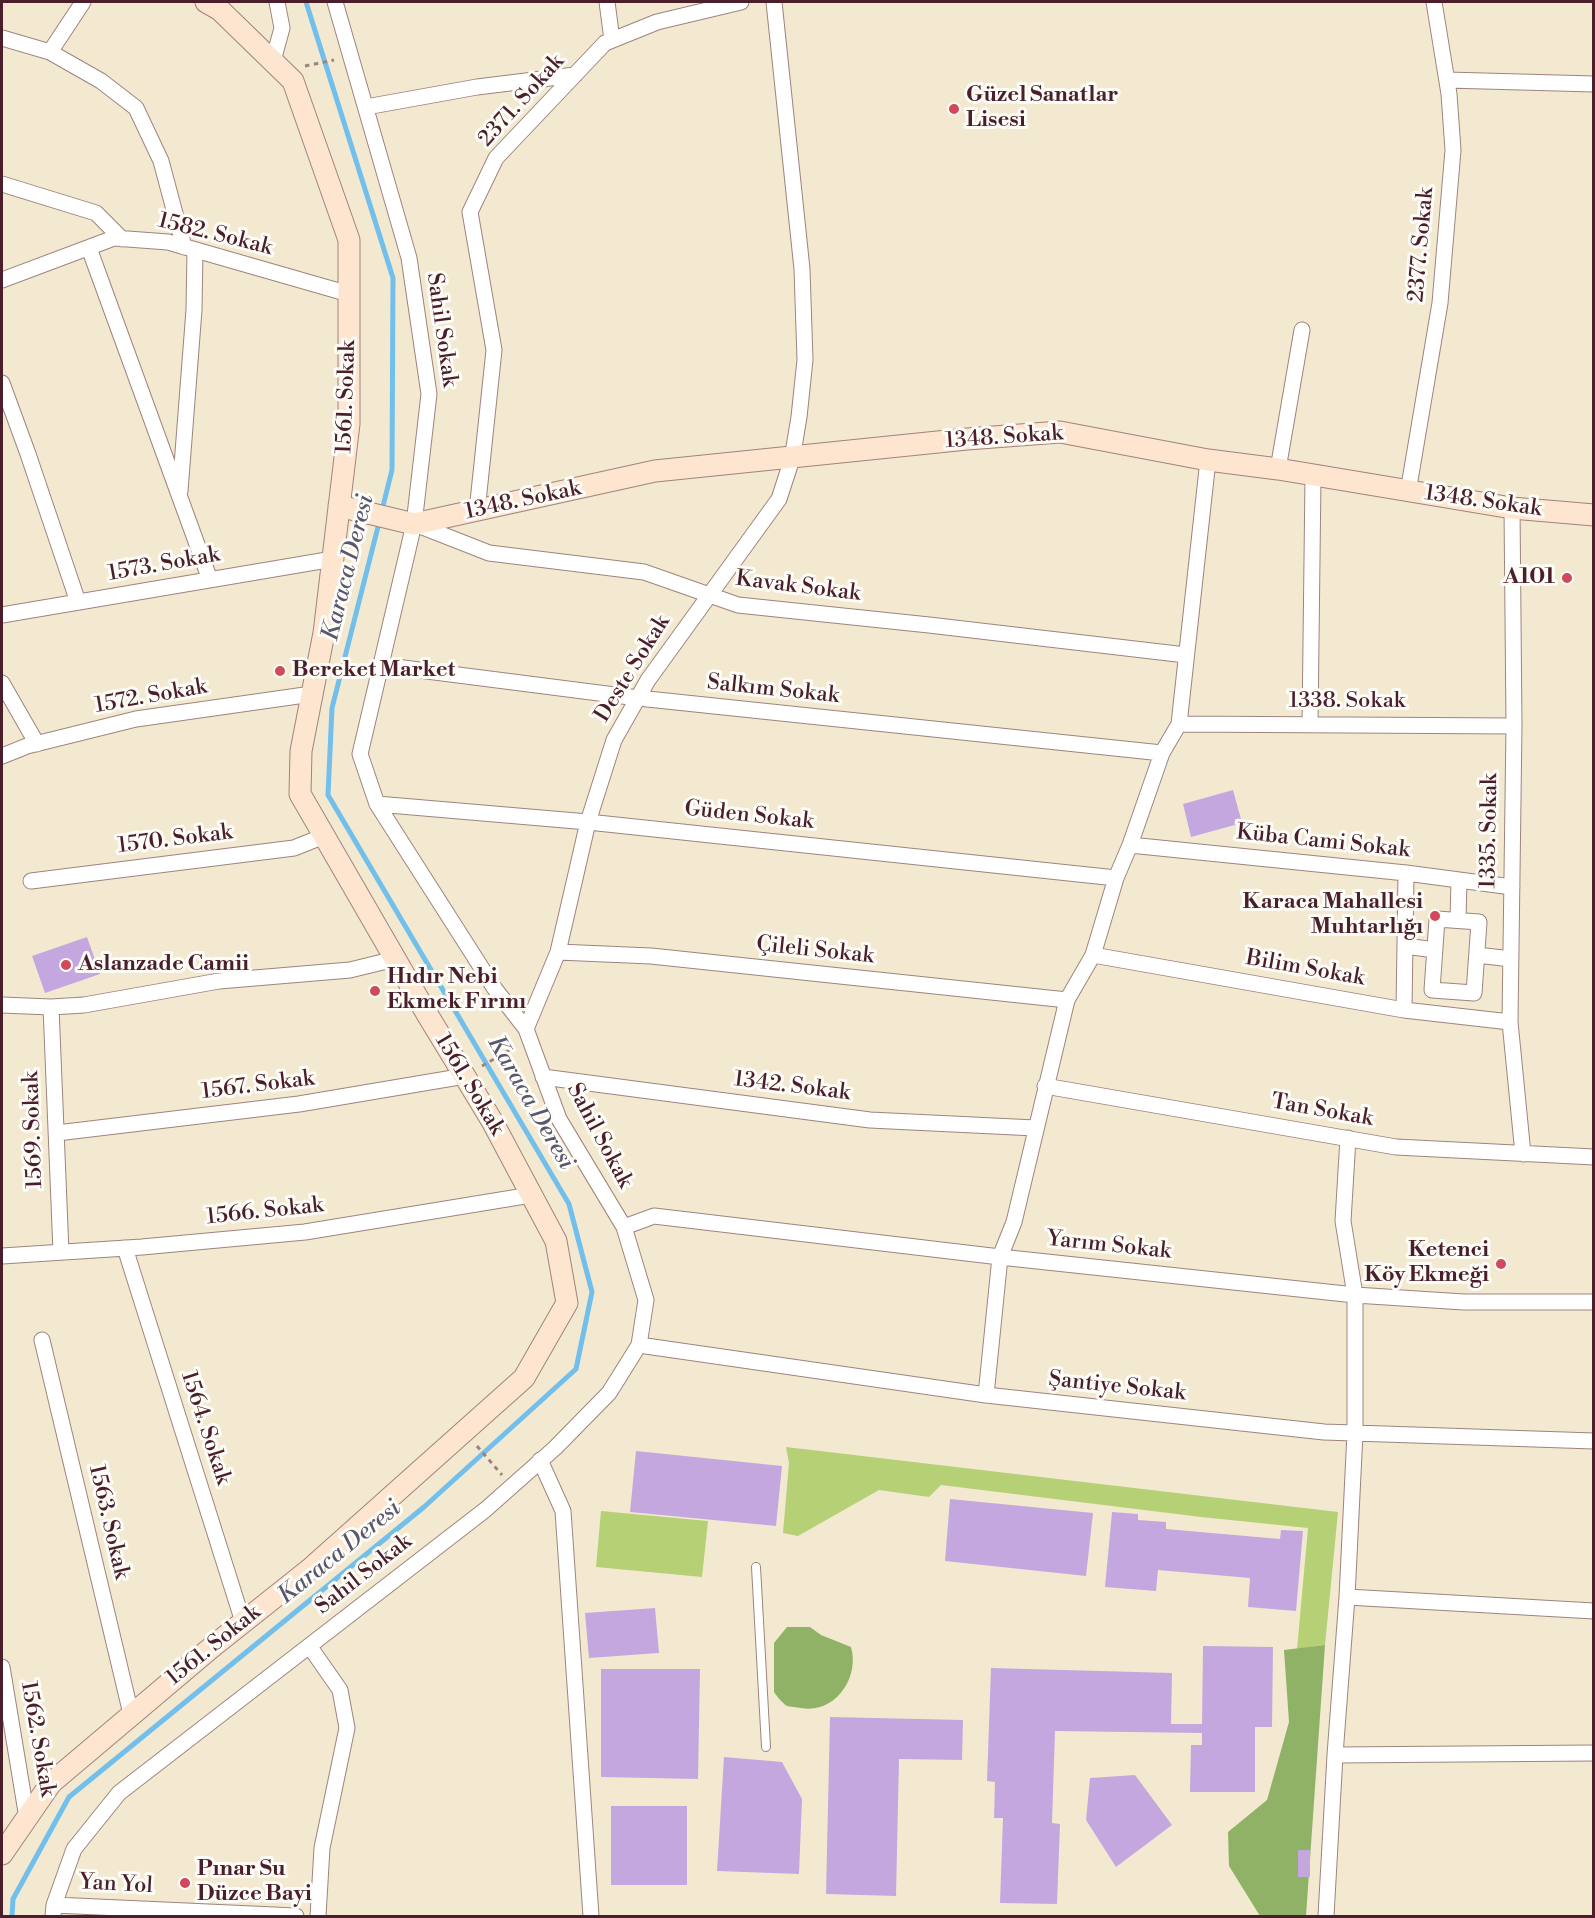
<!DOCTYPE html>
<html>
<head>
<meta charset="utf-8">
<style>
  body { margin:0 }
  #map { position:relative; width:1595px; height:1918px; overflow:hidden; background:#f3e9d1; font-family:"Libre Bodoni",serif }
  canvas { display:block }
  .frame { position:absolute; inset:0; border:3px solid #4a1f2b; pointer-events:none }
</style>
</head>
<body>
<div id="map">
<canvas width="1595" height="1918"></canvas>
<div class="frame"></div>
</div>
<script>
const ctx = document.querySelector('canvas').getContext('2d');
ctx.lineJoin = 'round';
function paint(path, color) { ctx.fillStyle = color; ctx.fill(path, 'evenodd'); }
function strokePath(path, color, width, dash) { ctx.strokeStyle = color; ctx.lineWidth = width; ctx.lineCap = dash ? 'butt' : 'round'; ctx.setLineDash(dash || []); ctx.stroke(path); }
function drawText(font, color, halo, rows, align = 'center') {
  ctx.font = font + ' "Libre Bodoni",serif'; ctx.lineWidth = 6; ctx.setLineDash([]); ctx.textBaseline = 'middle'; ctx.strokeStyle = halo; ctx.fillStyle = color; for (const [text, x, y, turn = 0] of rows) {
    ctx.save(); ctx.translate(x, y); ctx.rotate((+turn || 0) * Math.PI / 180); ctx.textAlign = isNaN(turn) ? turn : align; if (halo) ctx.strokeText(text, 0, 0); ctx.fillText(text, 0, 0); ctx.restore();
  }
}
paint(new Path2D(`
  M786,1447L1338,1512L1325,1645L1297,1649L1308,1528L1201,1517L941,1485L929,1497L879,1490L798,1536L783,1533L789,1463Z
  M601,1511L708,1521L702,1577L596,1567Z`), '#b6d075');
paint(new Path2D(`
  M787,1627H810L821,1635L851,1647C860,1678 835,1714 801,1708C797,1707 790,1707 787,1706C782,1703 777,1696 774,1692V1643Z
  M1325,1645L1306,1916H1260L1229,1866L1228,1832L1267,1800L1289,1722L1284,1650Z`), '#90b266');
strokePath(new Path2D(`
  M306,2L393,278L392,470L382,510
  M12,1916L13,1899L69,1797L424,1507L576,1369L592,1292L569,1204L328,795L332,708L380,519`), '#72bfec', 5);
paint(new Path2D(`
  M1233,790L1242,823L1191,837L1183,804Z
  M87,937L100,974L45,993L32,956Z
  M636,1451L782,1466L776,1526L630,1512Z
  M950,1499L1093,1513L1086,1576L945,1561Z
  M1112,1512L1138,1514V1520L1166,1522V1529L1280,1539L1281,1530L1303,1531L1296,1611L1248,1607L1250,1578L1158,1570L1156,1591L1105,1587Z
  M655,1608L659,1653L589,1658L585,1613Z
  M1203,1646L1273,1647L1272,1727H1255V1792H1190L1191,1745H1202V1733L1055,1731L1052,1823L1060,1824L1057,1904L1000,1903L1003,1818H994L995,1782L987,1781L991,1668L1172,1673L1171,1724H1202Z
  M601,1669H700L698,1779L601,1777Z
  M830,1717L963,1720L962,1760L899,1759L896,1896L826,1894Z
  M724,1757L782,1762L802,1799L799,1874L717,1871Z
  M1135,1775L1172,1825L1116,1867L1086,1820L1090,1778Z
  M611,1806H687V1885H611Z
  M1298,1850H1310V1877H1298Z`), '#c5a7df');
const lane = new Path2D(`
  M756,1567L766,1747`);
const street = new Path2D(`
  M607,2L612,40
  M2,38L50,52L83,2
  M50,52L101,81L136,108L161,161L184,247
  M273,61L282,28L277,2
  M1447,80L1594,84
  M366,107L477,87L575,75
  M2,184L96,213L122,239
  M89,248L210,580
  M2,280L114,238L168,242L349,294
  M2,383L28,454L78,602
  M1278,469L1302,330
  M180,491L194,310L195,250
  M1408,492L1440,303L1453,150L1449,94L1434,2
  M1512,508L1514,726L1510,1022L1523,1154
  M477,511L494,350L470,212L496,158L605,43L657,22L741,2
  M415,524L489,553L644,572L738,605L929,625L1186,655
  M2,615L333,559
  M380,665L638,698L1162,753
  M2,683L37,744
  M1179,724L1514,726
  M1310,724L1313,477
  M2,756L27,746L136,719L312,694
  M377,804L588,822L1116,878
  M1130,845L1406,873L1512,887
  M31,881L294,848L324,836
  M1437,919L1479,922L1474,993L1432,990Z
  M1458,920L1459,880
  M1405,946L1435,950
  M558,952L651,956L1067,1000
  M1093,955L1404,1010L1510,1022
  M1477,955L1511,959
  M2,1005L51,1007L84,1005L219,981L350,970L395,959
  M51,1007L61,1252
  M1404,1010L1406,873
  M526,1029L558,952L588,822L614,740L648,680L779,499L792,459L799,417L805,360L802,269L774,2
  M543,1077L870,1120L1035,1128
  M1045,1086L1396,1147L1594,1157
  M57,1133L299,1104L465,1076
  M624,1227L654,1216L1000,1257L1355,1295L1464,1302H1594
  M125,1248L243,1622
  M2,1256L142,1247L305,1232L531,1195
  M42,1340L131,1714
  M639,1345L986,1395L1324,1432L1594,1441
  M986,1395L1000,1257L1014,1222L1067,1000L1093,955L1116,878L1130,845L1162,753L1179,724L1208,460
  M540,1460L563,1511L591,1916
  M1347,1597L1594,1611
  M310,1647L340,1690L347,1728L322,1848L318,1916
  M2,1667L27,1818
  M1335,1755L1594,1753
  M54,1905L74,1849L119,1793L485,1510L555,1448L609,1393L639,1345L646,1300L624,1227L559,1119L526,1029L495,989L377,804L360,754L414,524L429,394L409,258L335,2
  M53,1916L54,1905L296,1916
  M1326,1916L1335,1755L1347,1597L1355,1433V1295L1343,1221L1348,1138`);
const secondary = new Path2D(`
  M339,506L414,524L655,471L967,439L1060,432L1208,460L1278,469L1512,508L1594,515
  M2,1854L51,1783L212,1647L310,1569L524,1378L567,1303L556,1241L492,1121L427,1014L300,794L301,751L324,633L349,424V240L293,81L220,10L206,2`);
strokePath(lane, '#9e847e', 10);
strokePath(street, '#9e847e', 17);
strokePath(secondary, '#9e847e', 23);
strokePath(new Path2D(`
  M305,66L334,60
  M482,1066L515,1047
  M477,1446L502,1475`), '#9e847e', 3, [4.5, 4.5]);
strokePath(lane, '#fff', 8);
strokePath(street, '#fff', 15);
strokePath(secondary, '#fde5d0', 21);
for (const [x, y, r, color] of [
  [954,109,6,"#d1495b"],
  [1567,578,6,"#d1495b"],
  [280,671,6,"#d1495b"],
  [1435,916,6,"#d1495b"],
  [66,965,6,"#d1495b"],
  [375,991,6,"#d1495b"],
  [1501,1264,6,"#d1495b"],
  [185,1883,6,"#d1495b"]
]) { const dot = new Path2D(); dot.arc(x, y, r, 0, 2 * Math.PI); ctx.fillStyle = color; ctx.fill(dot); strokePath(dot, '#fdfcf7', 2); }
drawText('bold 22px', '#4a1f2b', '#fdfcf7', [
  ["Güzel Sanatlar",966,96],
  ["Lisesi",966,121],
  ["A101",1555,578,"right"],
  ["Bereket Market",292,671],
  ["Karaca Mahallesi",1423,903,"right"],
  ["Muhtarlığı",1423,928,"right"],
  ["Aslanzade Camii",78,965],
  ["Hıdır Nebi",387,978],
  ["Ekmek Fırını",387,1003],
  ["Ketenci",1489,1251,"right"],
  ["Köy Ekmeği",1489,1276,"right"],
  ["Pınar Su",197,1870],
  ["Düzce Bayi",197,1895]
], 'left');
drawText('22px', '#4a1f2b', '#fdfcf7', [
  ["2371. Sokak",522,101,-48],
  ["1582. Sokak",215,235,14],
  ["2377. Sokak",1422,245,-85],
  ["Sahil Sokak",441,330,82],
  ["1561. Sokak",347,397,-88],
  ["1348. Sokak",1004,438,-4],
  ["1348. Sokak",523,501,-12],
  ["1348. Sokak",1483,502,8],
  ["1573. Sokak",164,565,-10],
  ["Kavak Sokak",798,587,7],
  ["Deste Sokak",633,669,-58],
  ["Salkım Sokak",773,690,6],
  ["1572. Sokak",151,697,-10],
  ["1338. Sokak",1347,702],
  ["Güden Sokak",749,816,6],
  ["1335. Sokak",1490,831,-89],
  ["1570. Sokak",175,840,-7],
  ["Küba Cami Sokak",1323,842,6],
  ["Çileli Sokak",815,951,6],
  ["Bilim Sokak",1305,969,10],
  ["1561. Sokak",469,1085,59],
  ["1567. Sokak",258,1086,-7],
  ["1342. Sokak",792,1087,7],
  ["Tan Sokak",1322,1111,10],
  ["1569. Sokak",34,1130,-92],
  ["Sahil Sokak",599,1136,62],
  ["1566. Sokak",265,1212,-6],
  ["Yarım Sokak",1109,1246,6],
  ["Şantiye Sokak",1117,1387,6],
  ["1564. Sokak",205,1428,72],
  ["1563. Sokak",108,1522,77],
  ["Sahil Sokak",364,1575,-38],
  ["1561. Sokak",214,1646,-39],
  ["1562. Sokak",37,1739,80],
  ["Yan Yol",116,1885,3]
]);
drawText('italic 24px', '#58576f', '#fdfcf7', [
  ["Karaca Deresi",349,568,-76],
  ["Karaca Deresi",530,1103,60],
  ["Karaca Deresi",340,1553,-39]
]);
</script>
</body>
</html>
